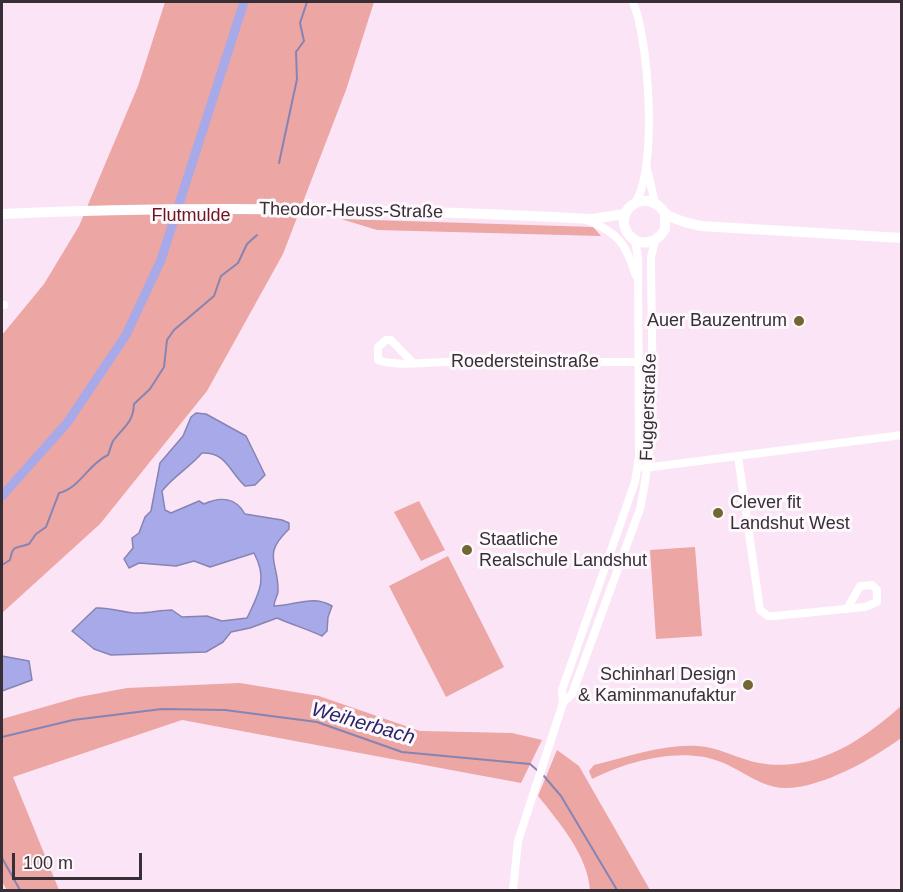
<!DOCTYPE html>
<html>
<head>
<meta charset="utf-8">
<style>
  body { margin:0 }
  #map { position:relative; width:903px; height:892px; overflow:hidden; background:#fce4f7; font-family:Helvetica,sans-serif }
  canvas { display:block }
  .frame { position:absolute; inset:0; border:3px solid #382e36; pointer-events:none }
  .scale { position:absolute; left:12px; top:853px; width:130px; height:27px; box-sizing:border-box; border:3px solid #382e36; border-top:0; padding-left:8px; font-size:18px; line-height:21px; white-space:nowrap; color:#382e36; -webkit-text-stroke:4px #fdf8fc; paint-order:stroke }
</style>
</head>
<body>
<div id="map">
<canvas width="903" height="892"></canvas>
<div class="frame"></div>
<div class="scale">100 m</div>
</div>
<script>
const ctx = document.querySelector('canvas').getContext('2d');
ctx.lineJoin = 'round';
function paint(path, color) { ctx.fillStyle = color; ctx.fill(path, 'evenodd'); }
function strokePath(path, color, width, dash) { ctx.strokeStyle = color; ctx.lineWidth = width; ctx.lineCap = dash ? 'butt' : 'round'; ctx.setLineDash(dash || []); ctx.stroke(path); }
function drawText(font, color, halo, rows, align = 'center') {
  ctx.font = font + ' Helvetica,sans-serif'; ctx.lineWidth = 6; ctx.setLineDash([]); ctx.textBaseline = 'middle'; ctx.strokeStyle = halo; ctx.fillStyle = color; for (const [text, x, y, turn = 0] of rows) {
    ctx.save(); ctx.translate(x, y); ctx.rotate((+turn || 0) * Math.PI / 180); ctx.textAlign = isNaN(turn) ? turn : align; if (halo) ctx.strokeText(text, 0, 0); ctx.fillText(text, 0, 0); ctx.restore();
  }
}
paint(new Path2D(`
  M165,2H374L346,90L283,254L207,391L100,524L2,613V335L44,284L79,226L138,86Z
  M341,219L593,227L601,236L377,230Z
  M419,501L445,550L421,561L394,512Z
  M695,547L702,636L656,639L650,550Z
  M448,556L504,667L446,697L389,586Z
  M240,683L319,696L420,731L512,733L542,740L521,783L182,720L13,777L59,890H7L2,882V719L79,697L127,688Z
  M901,706V738C873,759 820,789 784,788C761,787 741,770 721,762C683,746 627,761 592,779L589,771L594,765C628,757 663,744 697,746C719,747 738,759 759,763C814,773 862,741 901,706Z
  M557,750L579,766L650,890H590C588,856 559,822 538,796Z`), '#eca6a4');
const water = new Path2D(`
  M196,413L206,414L246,436L265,475L255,485L245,486C229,471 226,452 202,453C190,467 174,476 162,491L165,510L171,513L199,501L204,504C221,496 236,498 245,514L282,520L289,523V529C261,556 279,561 278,592C277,597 274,601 274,606C294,606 313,594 332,606L328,617L327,631L322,636C307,629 293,625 277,618L250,628L231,632L223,642L206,652L111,655L94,649L72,631L96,608C111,607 123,613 138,613C150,613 160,610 172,610L182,617L207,616L222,621L247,618C259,593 268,579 254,553L210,567L194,561L176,566L139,563L129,568L124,559L133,548L132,538L139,533L145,517L151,511L160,463L183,436L191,417Z
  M2,656L29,661L32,680L2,691Z`);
paint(water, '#a7a9e8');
strokePath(water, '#8684b3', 1.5);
strokePath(new Path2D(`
  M279,163L297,79L296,52L304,41L300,23L307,2
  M2,565L10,560C13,544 15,549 29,544L36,534L46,527L59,493C80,488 88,464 108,455C110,450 111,445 113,441C123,427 133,424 134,404L150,389L164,367L167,340L174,330L214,296L221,276L238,263L247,244L257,235
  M2,737L73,720L162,709L225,710L317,722L402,752L530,764L538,771
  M543,775L561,796L617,890
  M2,858L20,890`), '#8684b3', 2);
strokePath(new Path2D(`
  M2,496L67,423L126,335L161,260L244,2`), '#a7a9e8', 9);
strokePath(new Path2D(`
  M633,2C649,40 658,168 635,203
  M647,169L655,203
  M587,220C619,233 626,244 636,276
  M2,305H4
  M412,362L391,340H386L378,347V360C397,367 426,362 446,362C510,362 575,362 639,362
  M738,456L760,610L768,616H775L865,607L877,602V590L872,585L860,586L847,609
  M644,468L902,435
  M563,703L572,694L640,509C658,427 651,341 651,257L655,241
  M513,890L518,841L563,703L562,690L635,482L639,456L638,257L635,241`), '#fff', 8);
strokePath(new Path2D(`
  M2,214C199,205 395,209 592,219L625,214
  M665,214V229C658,242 641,248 630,236C626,232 623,225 624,219C626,204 643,196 656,204C662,207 663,213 669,216C680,221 690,224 701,226L902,238`), '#fff', 10);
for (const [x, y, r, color] of [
  [799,321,6,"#726633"],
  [718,513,6,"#726633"],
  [467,550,6,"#726633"],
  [748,685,6,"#726633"]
]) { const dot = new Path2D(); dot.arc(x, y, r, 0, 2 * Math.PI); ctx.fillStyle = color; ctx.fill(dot); strokePath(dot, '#fdf8fc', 2); }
drawText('18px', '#382e36', '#fdf8fc', [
  ["Theodor-Heuss-Straße",351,211,1],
  ["Roedersteinstraße",525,362],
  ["Fuggerstraße",649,407,-88]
]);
drawText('18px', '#6d161e', '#fdf8fc', [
  ["Flutmulde",191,216]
]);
drawText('18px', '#382e36', '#fdf8fc', [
  ["Auer Bauzentrum",787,321],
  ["Clever fit",730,503,"left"],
  ["Landshut West",730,524,"left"],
  ["Staatliche",479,540,"left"],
  ["Realschule Landshut",479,561,"left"],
  ["Schinharl Design",736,675],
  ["& Kaminmanufaktur",736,696]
], 'right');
drawText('italic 20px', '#2c246b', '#fdf8fc', [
  ["Weiherbach",363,724,16]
]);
</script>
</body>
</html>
